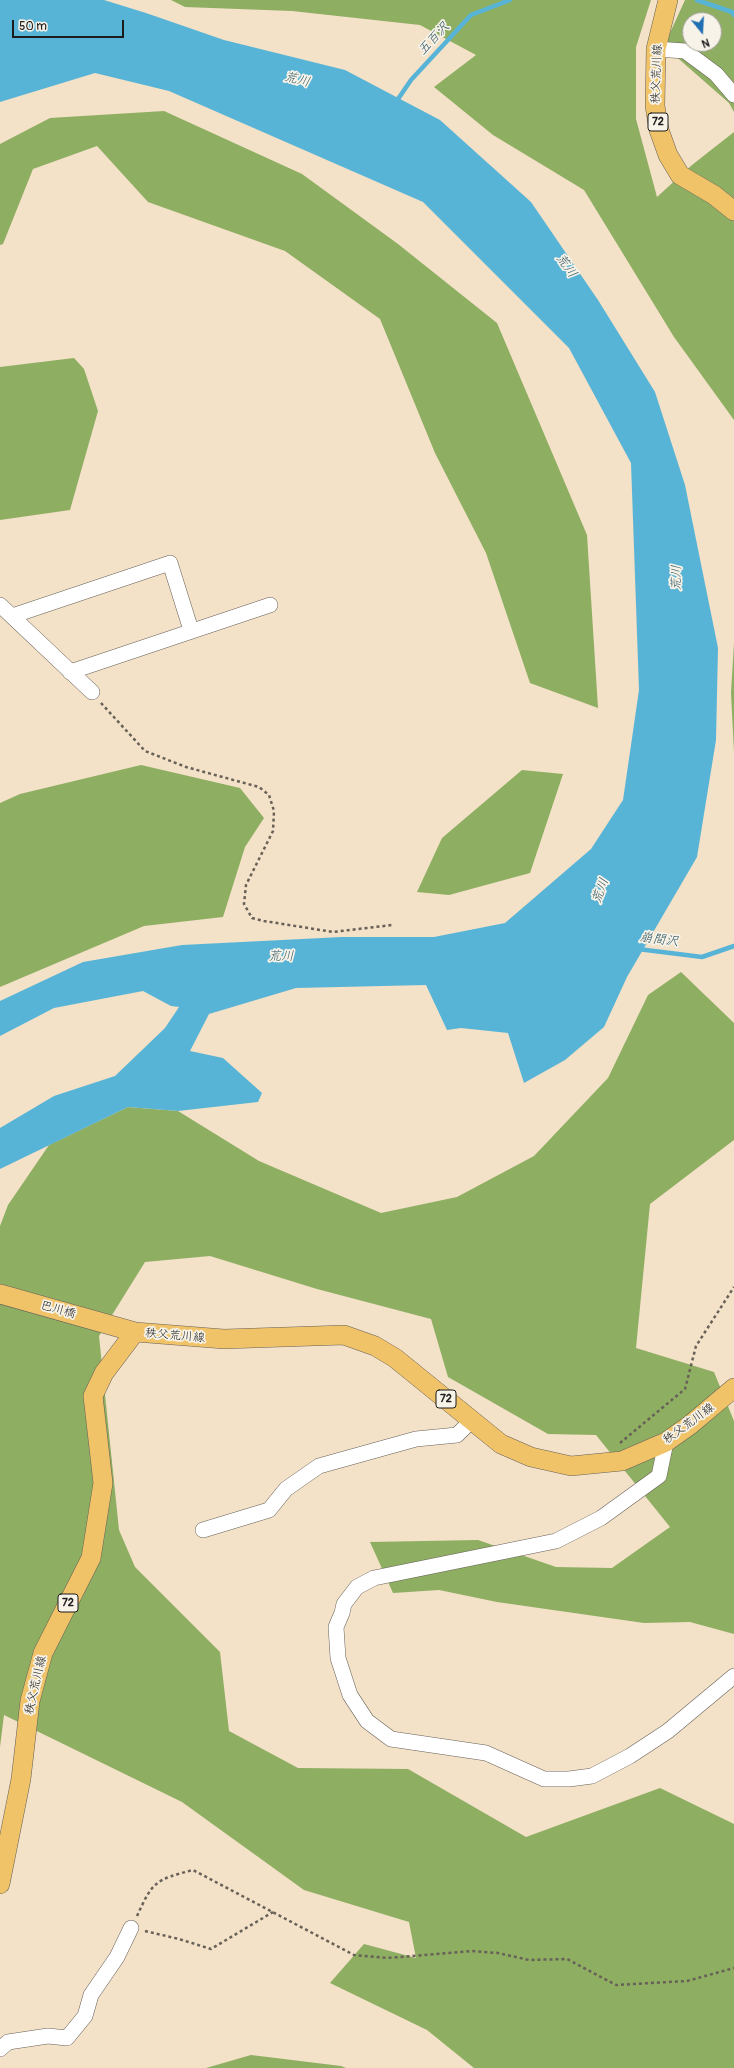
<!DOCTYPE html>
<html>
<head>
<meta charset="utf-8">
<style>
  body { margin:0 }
  #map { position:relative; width:734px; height:2068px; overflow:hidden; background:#f3e1c8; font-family:Pangolin,sans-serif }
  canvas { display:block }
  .north { position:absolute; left:682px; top:12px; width:40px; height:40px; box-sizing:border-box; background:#f7f3e8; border:1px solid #9f9d96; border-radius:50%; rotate:162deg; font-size:11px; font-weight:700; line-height:16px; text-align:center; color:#1c1c1c }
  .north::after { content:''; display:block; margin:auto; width:14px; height:18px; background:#1f6fb2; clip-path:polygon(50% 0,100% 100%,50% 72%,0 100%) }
  .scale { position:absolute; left:12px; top:20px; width:112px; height:18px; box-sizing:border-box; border:2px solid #1c1c1c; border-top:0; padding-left:5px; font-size:12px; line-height:14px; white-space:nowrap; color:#1c1c1c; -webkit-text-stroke:3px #f7f3e8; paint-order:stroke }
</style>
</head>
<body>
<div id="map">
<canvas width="734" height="2068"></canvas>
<div class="north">N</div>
<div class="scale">50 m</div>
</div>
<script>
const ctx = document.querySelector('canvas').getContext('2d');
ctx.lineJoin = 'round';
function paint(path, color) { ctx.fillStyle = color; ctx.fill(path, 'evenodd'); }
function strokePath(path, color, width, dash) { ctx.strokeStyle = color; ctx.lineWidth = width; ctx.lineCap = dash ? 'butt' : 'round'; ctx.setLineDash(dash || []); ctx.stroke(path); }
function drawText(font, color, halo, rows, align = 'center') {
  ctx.font = font + ' Pangolin,"Klee One",sans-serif'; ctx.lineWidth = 3.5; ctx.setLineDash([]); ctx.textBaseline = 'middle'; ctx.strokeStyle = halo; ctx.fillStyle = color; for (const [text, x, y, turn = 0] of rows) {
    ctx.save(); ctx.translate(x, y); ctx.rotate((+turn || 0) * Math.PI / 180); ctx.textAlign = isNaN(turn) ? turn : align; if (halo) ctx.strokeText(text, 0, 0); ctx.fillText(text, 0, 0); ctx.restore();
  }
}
paint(new Path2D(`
  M171,0H651L636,47V119L657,197L692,165L734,132V420L674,337L584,190L493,135L434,87L476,55L420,25L292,11L185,7Z
  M685,0H734V112L729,103L664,46ZM690,20H714V44H690Z
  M164,111L302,174L398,244L497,323L587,535L598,708L530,683L486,553L435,453L380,319L285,251L148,202L97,146L33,169L3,244L0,245V144L50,118Z
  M74,358L84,369L98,411L70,510L0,520V367Z
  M734,643V752L731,693Z
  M141,765L240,788L264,818L245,847L223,917L144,926L0,987V803L20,794Z
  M522,770L563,774L530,873L449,895L417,892L442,838Z
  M681,972L734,1023V1140L650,1204L636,1348L714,1372L734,1421V1634L690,1622L644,1623L497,1602L439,1590L393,1593L370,1542L478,1540L556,1567L612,1568L670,1527L596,1435L548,1434L448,1377L431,1319L317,1289L210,1256L145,1262L99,1336L119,1530L135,1567L220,1652L229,1731L298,1768L408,1769L526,1837L660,1788L734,1824V2068H474L427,2030L330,1983L364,1944L416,1958L409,1922L304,1890L182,1802L4,1715L0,1747V1226L8,1205L49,1145L128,1107L178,1111L259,1161L381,1213L457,1197L534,1156L608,1078L648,995Z
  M251,2055L341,2066L346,2068H206Z`), '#8eae62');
paint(new Path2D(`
  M0,0H104L146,13L224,40L345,70L440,120L531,202L598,300L655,392L685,485L718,648L716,740L697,857L627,977L604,1027L565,1060L524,1083L508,1033L461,1028L447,1030L426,985L296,988L209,1014L190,1051L223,1058L262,1093L258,1102L178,1111L128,1107L0,1169V1128L54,1096L115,1076L165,1028L179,1007L171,1006L143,991L54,1008L0,1036V1001L83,962L182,945L342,937H434L505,923L591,849L623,800L639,690L631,463L569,348L423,202L169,91L95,73L0,102Z`), '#58b4d6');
strokePath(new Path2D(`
  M697,0L732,12L734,15
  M396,102L411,80L471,15L510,0
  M638,949L702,957L734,946`), '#58b4d6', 4.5);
const minor = new Path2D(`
  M656,49L685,51L716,74L734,95
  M0,605L92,692
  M12,616L170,563L191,630
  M70,672L270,605
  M666,1442L659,1476L601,1518L556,1541L374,1578L357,1587L344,1604L342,1613L336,1627L338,1658L350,1695L367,1721L391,1739L486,1753L544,1779H569L592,1776L630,1756L668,1731L734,1676
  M203,1530L269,1510L286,1489L319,1466L416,1439L457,1435L472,1420
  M0,2049L8,2042L48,2036L67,2038L85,2016L91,1995L117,1957L131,1928`);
const major = new Path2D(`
  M668,0L656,49L655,106L659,130L668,155L680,175L714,195L734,211
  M0,1294L135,1332L224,1339L344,1335L375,1346L395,1358L501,1444L531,1457L571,1466L622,1461L666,1442L690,1425L734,1388
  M0,1884L21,1779L30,1701L43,1653L91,1558L103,1483L93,1396L104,1373L135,1332`);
strokePath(minor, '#676158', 16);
strokePath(major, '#676158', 20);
strokePath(new Path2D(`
  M101,703L145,751L186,767L259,787L269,795L274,811L273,831L246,885L244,904L252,918L264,921L333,932L392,925
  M620,1443L685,1389L696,1346L734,1287
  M137,1916C153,1881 155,1880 193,1870L354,1955L387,1958L472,1951L498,1953L529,1960L567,1959L616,1985L687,1981L734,1968
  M145,1931L179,1939L211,1949L273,1912`), '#676158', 2.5, [3, 3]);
strokePath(minor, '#fff', 15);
strokePath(major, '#f0c369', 19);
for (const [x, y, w] of [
  [658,122,20],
  [446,1399,20],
  [68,1603,20]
]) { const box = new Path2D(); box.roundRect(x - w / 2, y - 9, w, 18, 3); ctx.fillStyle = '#f7f3e8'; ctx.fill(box); strokePath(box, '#1c1c1c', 1); }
drawText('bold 11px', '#1c1c1c', null, [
  ["72",658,122],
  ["72",446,1399],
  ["72",68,1603]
]);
drawText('12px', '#1c1c1c', '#f7f3e8', [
  ["秩父荒川線",657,74,-88],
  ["巴川橋",58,1310,16],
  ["秩父荒川線",175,1336,5],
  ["秩父荒川線",689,1424,-36],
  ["秩父荒川線",36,1685,-77]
]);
drawText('italic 13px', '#345966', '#f7f3e8', [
  ["五百沢",434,39,-47],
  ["荒川",297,80,14],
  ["荒川",566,266,54],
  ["荒川",677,578,-89],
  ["荒川",601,891,-70],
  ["崩間沢",659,940,7],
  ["荒川",281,957]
]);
</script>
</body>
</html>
